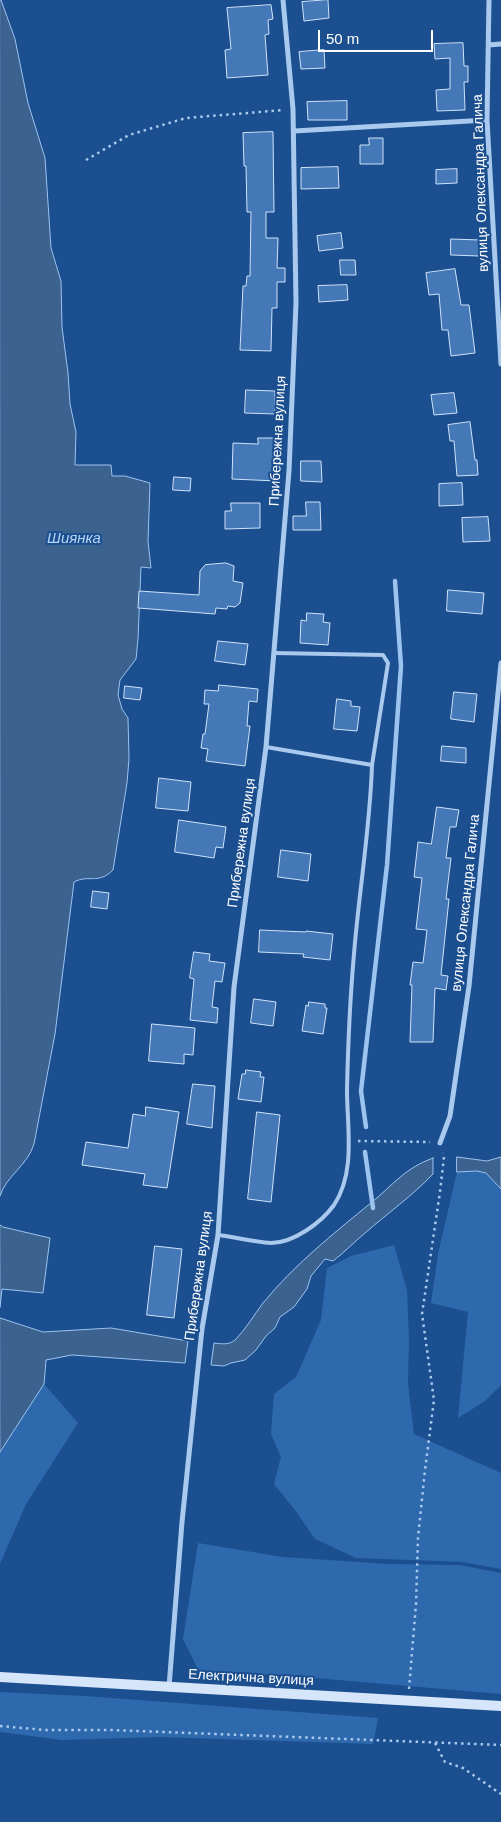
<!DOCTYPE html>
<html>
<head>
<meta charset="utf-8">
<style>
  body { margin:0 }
  #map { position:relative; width:501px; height:1822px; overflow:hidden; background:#1b4f8f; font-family:Helvetica,sans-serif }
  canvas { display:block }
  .scale { position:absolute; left:318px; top:30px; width:115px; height:22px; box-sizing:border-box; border:2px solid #fff; border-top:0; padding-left:6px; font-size:15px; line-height:18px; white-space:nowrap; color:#fff; -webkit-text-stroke:4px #1b4f8f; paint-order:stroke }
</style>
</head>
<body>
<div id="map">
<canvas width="501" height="1822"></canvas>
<div class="scale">50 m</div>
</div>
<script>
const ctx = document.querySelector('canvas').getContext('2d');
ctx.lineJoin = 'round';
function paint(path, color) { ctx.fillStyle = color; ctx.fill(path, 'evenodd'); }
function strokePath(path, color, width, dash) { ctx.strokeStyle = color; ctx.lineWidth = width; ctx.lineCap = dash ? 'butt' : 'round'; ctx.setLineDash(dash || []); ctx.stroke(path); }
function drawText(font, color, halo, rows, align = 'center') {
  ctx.font = font + ' Helvetica,sans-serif'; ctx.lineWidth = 4; ctx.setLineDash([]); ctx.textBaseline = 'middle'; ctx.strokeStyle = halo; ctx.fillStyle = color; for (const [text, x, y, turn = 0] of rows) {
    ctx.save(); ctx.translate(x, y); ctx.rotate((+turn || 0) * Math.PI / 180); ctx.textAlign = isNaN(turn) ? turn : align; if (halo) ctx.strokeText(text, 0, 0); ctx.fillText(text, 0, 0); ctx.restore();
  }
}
paint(new Path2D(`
  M477,1171L487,1173L501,1189V1385L485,1401L458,1418L468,1312L431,1303L438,1254L457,1172Z
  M394,1245L407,1290L409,1338L408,1384L414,1434L501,1473V1569L462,1562L356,1558L315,1539L295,1510L274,1484L281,1457L271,1434L274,1394L296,1377L321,1320L327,1268L351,1256Z
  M44,1384L78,1423L26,1504L0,1564V1452Z
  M198,1543L283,1557L389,1564L460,1565L501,1573V1694L280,1675L199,1671L183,1639Z
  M0,1692L85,1696L378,1718L373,1744L160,1737L62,1740L0,1732Z`), '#2e69ad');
const water = new Path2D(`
  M0,0H1L15,39L28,103L45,158L51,248L61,281L62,327L68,373L70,404L76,432L75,465H111L112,476H125L150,483L148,541L151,568L141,567L138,639L136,659L120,680L118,695L122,709L128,718L129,759L127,783L113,870C98,885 89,874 74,882L55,1034L34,1144C28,1165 6,1176 0,1196Z
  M457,1157L487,1161L501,1157V1189L486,1173L477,1171L457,1172Z
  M433,1158V1174C412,1196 388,1213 365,1233C354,1242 345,1252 333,1261L325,1259L311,1276L307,1289L294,1307L280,1317L275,1328L266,1336L256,1350L245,1360L231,1363L224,1366L211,1365L214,1343C222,1344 229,1345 235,1340C246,1329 254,1315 263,1303C295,1264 333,1234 372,1202C394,1184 405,1168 433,1158Z
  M0,1225L3,1227L50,1238L43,1293L2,1289L0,1307Z
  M0,1318L43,1332L111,1328L188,1341L185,1363L72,1355L46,1360L44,1384L0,1452Z`);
paint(water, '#3c6290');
strokePath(water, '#9cc4f0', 1);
strokePath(new Path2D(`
  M366,1127L361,1091L387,865L401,666L395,581
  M365,1152L373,1208`), '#9cc4f0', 4.5);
const building = new Path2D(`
  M328,0L329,18L304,21L302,2Z
  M271,5L273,19L268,20L269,34L265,35L268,75L227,78L225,50L231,49L227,8Z
  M463,43L464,66H468V82H464L465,110L437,111L436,90L450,89V58L435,59L434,44Z
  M324,50L325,68L301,69L299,52Z
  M347,101V120H308L307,102Z
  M273,132L274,212H266V238H278L277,268H285V282H277V308H272L271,351L240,350L243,286H246L247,276H250L251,212H247L246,166H244L243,133Z
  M369,138H383V164H360V145H369Z
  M338,167L339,188L301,189V168Z
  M457,169V183L436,184V170Z
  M341,233L343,248L319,251L317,236Z
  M451,239L480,240L479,256L451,255Z
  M340,260H355L356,275H341Z
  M455,269L461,305H469L475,353L451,356L448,330H442L439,294L429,295L426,273Z
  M347,285L348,300L319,302L318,286Z
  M246,390L275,391V414L245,413Z
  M454,393L457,413L434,415L431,395Z
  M470,422L475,460H477L478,475L457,476L454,441H450L448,425Z
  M258,438H278L277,481L232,479L233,443L258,444Z
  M301,461H321L322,482L301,481Z
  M174,477L191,478L190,491L173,490Z
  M462,483L463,505L439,506V484Z
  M306,502H320L321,530H293V516H306Z
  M231,503H260V528L225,529V511H231Z
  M488,517L490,541L463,542L462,518Z
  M226,563L234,566L233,581L243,583L240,603L235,607L228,606L227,609L216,608L215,614L138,608L139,591L199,595L200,571L205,565Z
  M448,590L484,593L482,614L447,611Z
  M307,613L324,614L323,622L330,623L328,645L300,643L301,620L306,621Z
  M218,641L248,644L245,665L215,661Z
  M219,685L258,689L257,702L249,701L247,726H250L245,766L206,761L208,749L201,748L203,734H205L209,704H204L205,690L218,691Z
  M125,686L142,688L140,700L124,698Z
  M454,692L477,694L474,722L451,719Z
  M337,699L351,701V706L360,707L357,731L334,729Z
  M442,746L466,748V763L441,761Z
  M159,778L191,782L188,811L156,808Z
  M437,807L459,810L456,827H450L446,858H451L446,899H449L441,975L448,976L446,990L435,988L433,1042H410L412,985H410L413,962L423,963L427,930L416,929L422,878L414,877L418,842L431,844Z
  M179,820L226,827L223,848L216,847L214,858L175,852Z
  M281,850L311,854L308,881L278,877Z
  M93,891L109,893L107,909L91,907Z
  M260,930L306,932V931L333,934L330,960L303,957L304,954L259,952Z
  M194,952L210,954L209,961L225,963L222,982L215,981L212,1007L218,1008L217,1023L190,1020L194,979L190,978Z
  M254,999L276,1002L273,1026L251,1023Z
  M309,1002L325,1004V1008H327L323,1034L302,1031L306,1005L308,1006Z
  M152,1024L195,1028L193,1055L184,1054V1064L149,1061Z
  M246,1070L261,1072L260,1077H264L261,1102L238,1099L242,1074H245Z
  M193,1084L215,1086L212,1128L187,1124Z
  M146,1107L179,1112L167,1188L143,1185L145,1174L82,1165L86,1142L128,1148L133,1114L145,1116Z
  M257,1112L280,1115L271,1202L248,1199Z
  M155,1246L182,1249L174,1318L147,1315Z`);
paint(building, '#4478b7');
strokePath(building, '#cfe3fa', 1);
strokePath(new Path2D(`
  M86,160L129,135L186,118L284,110
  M358,1141L430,1142
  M409,1689L416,1604L418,1538L425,1470L434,1400L422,1314L440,1192L444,1157L443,1153
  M0,1726L45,1730H112L501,1745
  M435,1743L445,1762L463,1768L501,1794`), '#a9c9ee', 2.5, [2.5, 4]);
strokePath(new Path2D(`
  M274,653L383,655L388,663L372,765
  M218,1235C235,1237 253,1242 271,1243C293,1243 321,1223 334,1205C356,1172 347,1127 347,1090C348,1045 350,999 354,954C359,891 370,829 372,765L266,747`), '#a9c9ee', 4);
strokePath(new Path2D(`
  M489,0L487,120L501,364
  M489,45L501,44
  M294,131L487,120
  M440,1143L450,1116L469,986L501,663
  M169,1687L182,1522L202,1329L218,1235L234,987L266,747L289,471L296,303L293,109L283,0`), '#a9c9ee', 5);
strokePath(new Path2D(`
  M0,1677L501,1706`), '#d6e6fa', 10);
drawText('14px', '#fff', '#1b4f8f', [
  ["вулиця Олександра Галича",481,183,-92],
  ["Прибережна вулиця",278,441,-87],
  ["Прибережна вулиця",242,843,-82],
  ["вулиця Олександра Галича",466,903,-84],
  ["Прибережна вулиця",199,1276,-82],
  ["Електрична вулиця",251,1678,3]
]);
drawText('italic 15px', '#b5d3f5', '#1b4f8f', [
  ["Шиянка",74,539]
]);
</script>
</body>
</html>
